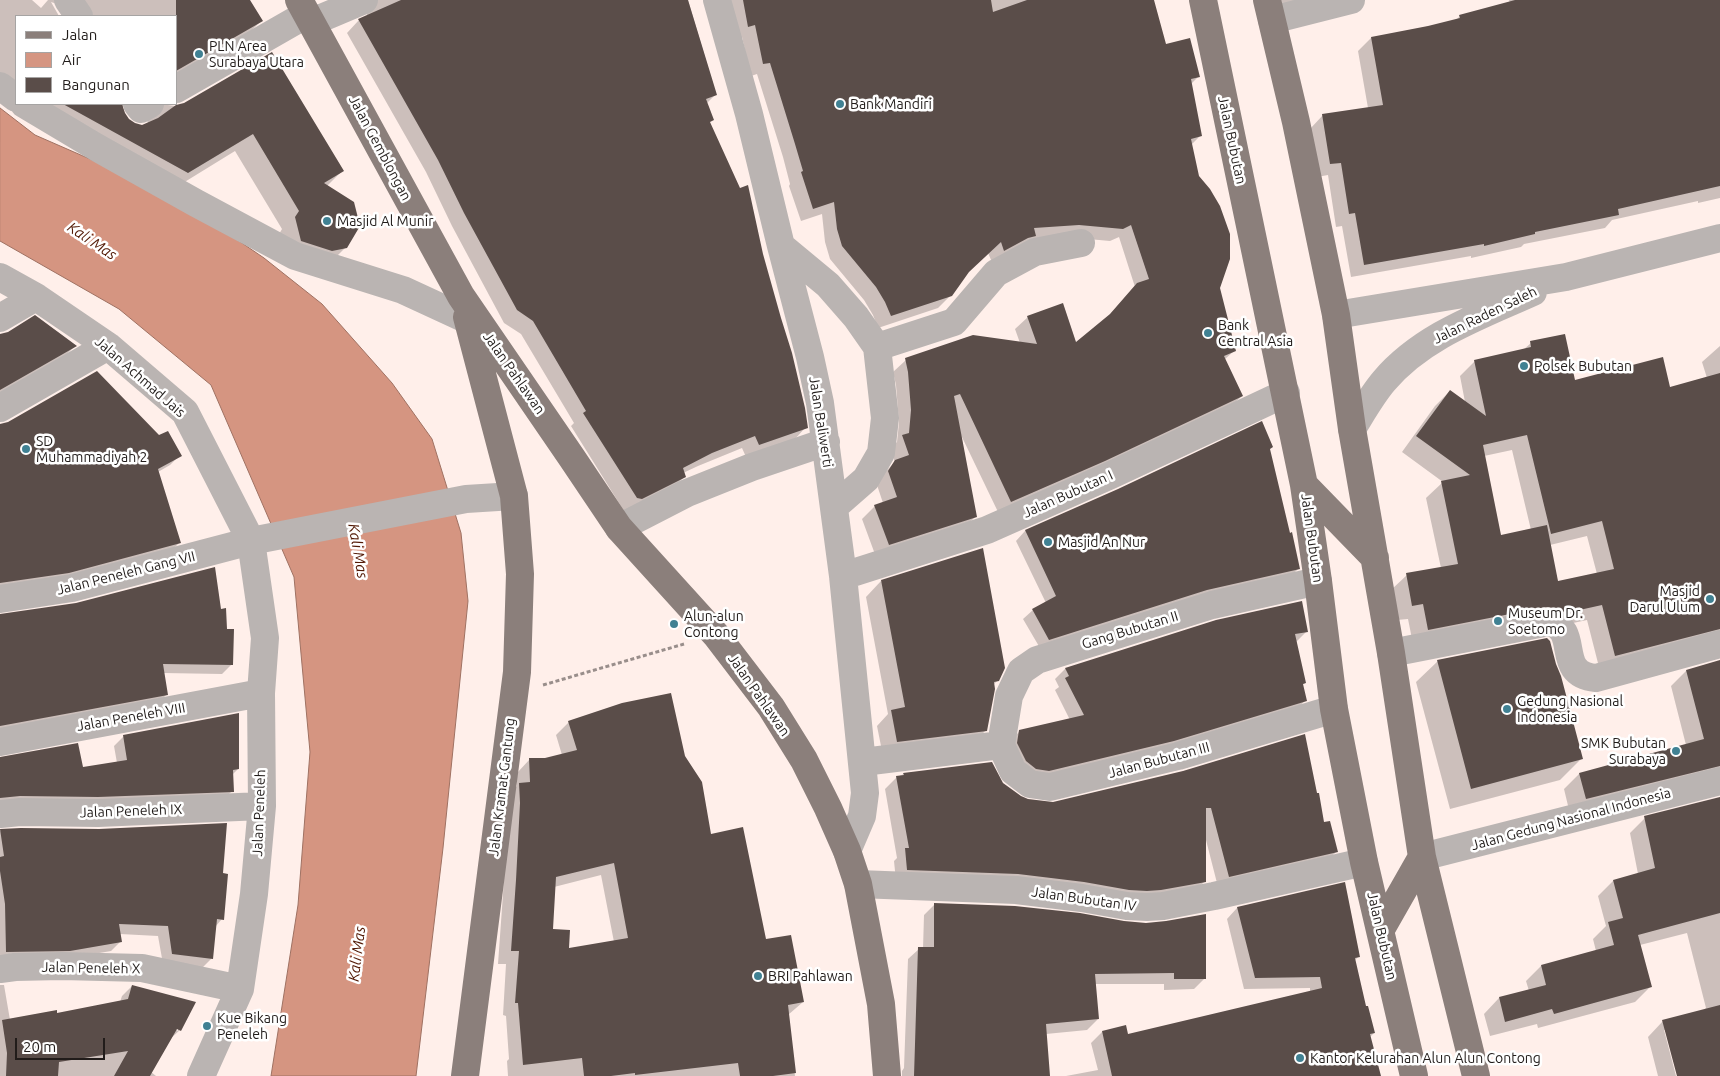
<!DOCTYPE html>
<html>
<head>
<meta charset="utf-8">
<style>
  body { margin:0 }
  #map { position:relative; width:1720px; height:1076px; overflow:hidden; background:#ffefea; font-family:Ubuntu,sans-serif }
  canvas { display:block }
  .legend { position:absolute; left:15px; top:15px; width:162px; height:90px; box-sizing:border-box; background:#fff; border:1px solid #a6a4a3; margin:0; padding:6px 9px; list-style:none; font-size:15px; color:#211c1a }
  .legend li { display:flex; align-items:center; gap:10px; height:25px }
  .legend b { width:25px; border:1px solid #a6a4a3 }
  .scale { position:absolute; left:15px; top:1038px; width:90px; height:22px; box-sizing:border-box; border:2px solid #211c1a; border-top:0; padding-left:6px; font-size:15px; line-height:18px; white-space:nowrap; color:#211c1a; -webkit-text-stroke:4px #fff; paint-order:stroke }
</style>
</head>
<body>
<div id="map">
<canvas width="1720" height="1076"></canvas>
<ul class="legend">
<li><b style="height:6px;background:#8b7f7b"></b>Jalan</li>
<li><b style="height:14px;background:#d59581"></b>Air</li>
<li><b style="height:14px;background:#5a4d49"></b>Bangunan</li>
</ul>
<div class="scale">20 m</div>
</div>
<script>
const ctx = document.querySelector('canvas').getContext('2d');
ctx.lineJoin = 'round';
function paint(path, color) { ctx.fillStyle = color; ctx.fill(path, 'evenodd'); }
function strokePath(path, color, width, dash) { ctx.strokeStyle = color; ctx.lineWidth = width; ctx.lineCap = dash ? 'butt' : 'round'; ctx.setLineDash(dash || []); ctx.stroke(path); }
function drawText(font, color, halo, rows, align = 'center') {
  ctx.font = font + ' Ubuntu,sans-serif'; ctx.lineWidth = 5; ctx.setLineDash([]); ctx.textBaseline = 'middle'; ctx.strokeStyle = halo; ctx.fillStyle = color; for (const [text, x, y, turn = 0] of rows) {
    ctx.save(); ctx.translate(x, y); ctx.rotate((+turn || 0) * Math.PI / 180); ctx.textAlign = isNaN(turn) ? turn : align; if (halo) ctx.strokeText(text, 0, 0); ctx.fillText(text, 0, 0); ctx.restore();
  }
}
const water = new Path2D(`
  M0,108L35,135L170,194L264,258L322,304L392,383L432,439L461,533L468,601L443,848L416,1076H271L298,905L310,752L294,577L211,385L119,309L0,241Z`);
paint(water, '#d59581');
strokePath(water, '#9f7162', 1);
paint(new Path2D(`
  M0,0H32L41,8L48,0H249L261,21L243,39L176,77V16H68L57,4L51,2L59,16H16V104H151L120,107L123,114L134,125L142,126L148,124L147,118L161,104L175,106L184,104L342,171L326,187L346,247L328,265L278,236L282,229L235,151L170,191L0,98Z
  M361,0H688L716,94L707,103L709,123L762,254L806,427L794,440L746,457L742,448L698,466L683,473L685,476L672,489L624,511L571,426L574,423L521,334L504,323L452,226L426,172L347,33L359,20L367,16L366,6Z
  M728,0H1136L1165,45L1198,77L1190,85L1200,136L1191,145L1219,288L1234,351L1224,360L1242,396L1229,408L999,514L961,435L976,516L963,529L876,557L862,519L875,506L883,503L877,485L883,474L895,462L890,449L897,442L899,423L896,385L893,372L906,360L1020,343L1015,329L1028,317L1075,344L1105,320L1135,287L1119,237L1110,241L1066,237L992,262L988,253L966,274L951,295L938,308L878,328L873,315L864,300L830,259L825,242L822,214L801,221L789,186L790,184L783,157L757,74L751,76L742,37L736,39Z
  M1281,0H1323L1283,10Z
  M1509,0H1720V198L1698,203V201L1612,220L1605,228L1524,244L1521,247L1471,258V256L1351,277L1342,226L1336,227L1328,175L1317,177L1310,129L1323,115L1368,108L1358,51L1371,38L1455,21L1460,16L1510,3Z
  M0,335L75,346L66,355L0,393Z
  M1531,343L1574,381L1669,389L1707,378L1702,362L1720,346V655L1600,671L1587,620L1550,628L1413,644L1408,619L1397,620L1391,590L1407,575L1441,568L1426,498L1443,482L1402,452L1435,406L1450,391L1465,402L1460,376L1475,361L1523,350ZM1512,450L1531,530L1500,536L1484,456ZM1587,536L1597,574L1558,583L1550,545Z
  M0,425L159,437L180,455L170,465L158,472L179,543L169,553L0,591Z
  M1269,450L1298,569L1289,578L1040,648L1023,619L1033,610L1046,603L1016,541L1025,531L1118,490Z
  M881,581L998,680L993,685L986,730L971,746L883,756L877,726L888,714L866,597Z
  M220,610L232,664L222,674L163,673L167,694L157,704L0,734V615Z
  M1216,621L1306,632L1296,642L1305,683L1302,685L1305,701L1294,711L1038,781L1009,742L1020,731L1070,720L1055,690L1059,687L1055,679L1065,669Z
  M1438,661L1582,758L1560,780L1450,809L1416,682Z
  M1720,661V792L1570,814L1564,789L1579,774L1686,745L1671,686L1686,671Z
  M569,722L684,757L710,836L765,941L803,1002L788,1015L795,1076H508L507,1061L509,1059L506,1016L503,1015L506,964H498L503,894L507,817L506,797L517,786V773L530,759H545L562,755L556,735ZM601,875L614,942L567,950L552,930L554,887Z
  M124,736L238,769L232,775V791L222,801L0,807V758L83,769L117,763L114,746Z
  M1183,772L1323,824L1336,852L1325,863L1218,887L1206,840L1205,881L1193,893L1149,901L896,881L894,861L897,858L885,789L897,777L904,774L1002,784L1027,801L1053,804Z
  M1720,798V1076H1678L1666,1030H1664L1676,1076H1658L1648,1037L1663,1021L1704,1010L1706,1008L1687,933L1640,945L1650,987L1635,1002L1538,1028L1537,1024L1490,1036L1484,1014L1499,998L1529,991L1526,981L1541,966L1596,951L1593,939L1606,926L1598,896L1613,881L1638,874L1630,833L1645,818Z
  M0,831L221,874L222,919L215,927L212,958L202,968L163,964L158,936L120,934L121,941L111,951L59,960L0,961Z
  M935,904L1205,978L1194,989L1164,990V984H1095L1098,1019L1087,1030L1046,1034L1049,1076H902V1071L904,1068L908,959L919,949H923L924,915Z
  M1237,908L1359,956L1354,961L1365,1008L1374,1033L1370,1037L1380,1076H1066L1098,1070L1091,1043L1102,1032L1127,1035L1310,992V988L1244,989L1227,919Z
  M0,985H4L10,1020L56,1012V1014L120,1002L122,996L132,986L194,1003L180,1030L169,1040L151,1072L156,1076H0ZM172,1025L178,1028V1031L171,1027Z`), '#0003');
paint(new Path2D(`
  M176,0H250L263,21L176,71Z
  M401,0H688L717,95L706,99L714,120L710,122L740,188L748,185L763,254L781,318L792,353L805,408L808,428L759,445L755,436L712,453L683,468L686,477L642,499L637,498L583,413L586,411L533,321L517,310L464,213L438,160L358,19Z
  M743,0H991L993,12L1027,0H1154L1166,44L1190,38L1200,77L1191,79L1202,136L1191,139L1199,176L1210,189L1220,206L1230,234V259L1220,288L1236,351L1224,356L1243,396L1105,461L1011,502L960,394L954,396L977,517L889,545L874,505L897,497L888,471L895,460L909,455L902,435L909,433L911,410L908,372L905,358L973,335L1037,344L1027,316L1063,303L1076,342L1110,314L1137,283L1149,279L1131,225L1123,229L1079,225L1034,228L1036,236L1028,238L1004,251L1001,242L969,272L952,296L891,316L885,302L876,287L842,246L837,229L834,202L813,209L801,172L803,171L795,144L770,63L763,64L755,25L748,27Z
  M1515,0H1720V186L1618,209L1619,215L1535,232V234L1484,246V244L1364,265L1355,213L1349,214L1341,163L1330,164L1322,114L1383,105L1371,37L1428,26L1460,18L1459,15Z
  M272,52L344,171L324,183L354,202L360,226L347,248L332,251L301,241L295,217L299,211L253,134L188,173L63,104H122L125,113L129,119L135,123L142,125L158,118L176,105L184,103Z
  M35,315L77,346L0,390V334L8,332Z
  M1565,334L1575,380L1663,357L1670,387L1720,373V629L1615,656L1602,605L1566,613L1556,608L1546,607L1428,630L1423,604L1412,606L1406,573L1458,564L1441,481L1470,475L1416,436L1450,390L1486,416L1474,360L1531,347L1530,341ZM1527,435L1551,534L1602,521L1614,569L1558,581L1547,525L1501,535L1483,445Z
  M97,371L159,435L168,431L182,456L158,469L181,543L69,573L0,583V424L8,422Z
  M1262,421L1273,447L1270,449L1290,533L1292,532L1300,569L1207,590L1049,640L1032,609L1056,596L1025,530L1118,489Z
  M983,548L1005,668L999,681L994,682L995,689L987,731L897,742L891,710L905,707L881,580Z
  M215,567L221,609L226,608L227,629H234L233,665L163,664L168,695L0,726V614L76,603Z
  M1302,601L1308,632L1295,634L1306,683L1303,684L1307,701L1174,741L1049,771L1036,769L1026,761L1017,743L1019,730L1084,715L1065,678L1069,676L1065,668L1216,620Z
  M1547,638L1550,641L1556,664L1561,676L1583,759L1471,789L1437,660Z
  M1720,660V766L1586,799L1579,773L1704,739L1686,670Z
  M671,693L685,756L702,782L711,834L743,827L766,939L791,935L804,1002L788,1005L796,1073L773,1076H740L738,1063L635,1075V1073L611,1076H584L582,1058L523,1065L518,1003H515L519,951H511L516,880L520,803L519,783L530,782L529,758H545L577,750L568,721L622,703ZM614,863L628,938L569,948L570,930L553,929L556,877Z
  M239,713V769L233,770L234,792L98,797L20,796L0,798V757L78,743L83,767L127,760L123,735Z
  M1305,734L1317,793H1319L1324,822L1330,821L1338,852L1229,877L1211,808H1206V882L1161,890L1147,891L1129,890L1084,882L1018,874L907,870L905,848H909L896,776L904,775L903,773L992,762L1003,783L1021,796L1028,799L1053,802L1183,771Z
  M1720,797V913L1638,935L1652,987L1554,1014L1552,1009L1505,1022L1499,997L1546,985L1541,965L1614,945L1608,922L1623,918L1613,880L1655,868L1644,816Z
  M227,823L223,873L228,874L224,920L217,919L213,959L172,954L168,926L119,924L122,942L70,951L6,952L5,904L0,871V857L4,856L0,829L21,828L99,829Z
  M1345,882L1360,957L1355,958L1366,1006H1368L1375,1033L1370,1034L1381,1076H1112L1102,1031L1126,1025L1128,1034L1322,988L1320,977L1255,978L1237,907Z
  M934,903L1015,906L1080,913L1124,921L1146,923L1166,921L1206,914V979H1174V973L1095,974L1099,1019L1046,1024L1050,1076H914L918,947H934Z
  M132,985L196,1002L181,1031L177,1029L150,1076H114L128,1051L59,1062L58,1076H6L7,1053L2,1020L57,1010V1013L128,999Z
  M1720,1005V1076H1677L1662,1020Z`), '#5a4d49');
strokePath(new Path2D(`
  M543,685L684,644`), '#998e8b', 3, [4, 2.5]);
strokePath(new Path2D(`
  M68,0L79,16
  M717,0L749,114L781,246L810,357L820,403L843,576L865,793L862,816L847,851
  M1272,20L1351,0
  M312,22L364,0
  M0,86L16,98
  M176,89L307,14
  M24,104L96,147L196,203L295,256L403,290L468,320
  M137,104L141,109L150,104
  M781,246L828,285L856,317L877,347L885,418L881,453L866,479L834,507
  M0,277L36,297L108,346L185,412L251,541L265,638L261,693L262,806L254,894L240,989L201,1076
  M1336,315L1566,277L1720,238
  M0,318L36,297
  M877,347L954,322L996,273L1035,252L1081,243
  M0,408L108,346
  M1352,429C1362,413 1372,395 1384,381C1422,336 1480,316 1533,292
  M619,528L687,493L752,467L826,442
  M843,576L987,530L1111,475L1286,393
  M0,599L72,588L251,541L466,499L514,496
  M1391,653L1549,622C1582,630 1553,674 1596,678L1720,644
  M0,742L261,693
  M1001,745L1009,696L1021,671L1037,660L1212,605L1318,581
  M1001,745L1013,771L1030,784L1050,787L1178,756L1334,709
  M863,762L1001,745
  M0,814L20,812L98,813L262,806
  M1422,857L1720,781
  M858,884L1016,890L1082,898L1127,906L1147,907L1163,906L1214,896L1364,862
  M0,969L15,967L62,966L142,968L240,989`), '#bab4b2', 28);
strokePath(new Path2D(`
  M299,0L461,296L572,458L619,528L716,635L771,707L804,760L828,808L847,851L858,884L881,1004L887,1076
  M1203,0L1304,485L1318,581L1334,709L1364,862L1414,1076
  M1267,0L1296,122L1336,315L1352,429L1391,653L1422,857L1476,1076
  M1304,485L1375,558
  M1381,929L1422,857
  M465,1076L517,672L520,574L514,496L467,317`), '#8b7f7b', 28);
for (const [x, y, r, color] of [
  [199,54,5,"#408193"],
  [840,104,5,"#408193"],
  [327,221,5,"#408193"],
  [1208,333,5,"#408193"],
  [1524,366,5,"#408193"],
  [26,449,5,"#408193"],
  [1048,542,5,"#408193"],
  [1710,599,5,"#408193"],
  [1498,621,5,"#408193"],
  [674,624,5,"#408193"],
  [1507,709,5,"#408193"],
  [1676,751,5,"#408193"],
  [758,976,5,"#408193"],
  [207,1026,5,"#408193"],
  [1300,1058,5,"#408193"]
]) { const dot = new Path2D(); dot.arc(x, y, r, 0, 2 * Math.PI); ctx.fillStyle = color; ctx.fill(dot); strokePath(dot, '#fff', 2); }
drawText('14px', '#211c1a', '#fff', [
  ["PLN Area",209,46],
  ["Surabaya Utara",209,62],
  ["Bank Mandiri",850,104],
  ["Masjid Al Munir",337,221],
  ["Bank",1218,325],
  ["Central Asia",1218,341],
  ["Polsek Bubutan",1534,366],
  ["SD",36,441],
  ["Muhammadiyah 2",36,457],
  ["Masjid An Nur",1058,542],
  ["Masjid",1700,591,"right"],
  ["Darul Ulum",1700,607,"right"],
  ["Museum Dr.",1508,613],
  ["Soetomo",1508,629],
  ["Alun-alun",684,616],
  ["Contong",684,632],
  ["Gedung Nasional",1517,701],
  ["Indonesia",1517,717],
  ["SMK Bubutan",1666,743,"right"],
  ["Surabaya",1666,759,"right"],
  ["BRI Pahlawan",768,976],
  ["Kue Bikang",217,1018],
  ["Peneleh",217,1034],
  ["Kantor Kelurahan Alun Alun Contong",1310,1058]
], 'left');
drawText('14px', '#211c1a', '#fff', [
  ["Jalan Bubutan",1232,140,78],
  ["Jalan Gemblongan",380,148,62],
  ["Jalan Raden Saleh",1485,315,-26],
  ["Jalan Pahlawan",514,373,55],
  ["Jalan Achmad Jais",140,377,41],
  ["Jalan Baliwerti",821,422,81],
  ["Jalan Bubutan I",1068,494,-24],
  ["Jalan Bubutan",1312,538,82],
  ["Jalan Peneleh Gang VII",126,573,-14],
  ["Gang Bubutan II",1130,630,-17],
  ["Jalan Pahlawan",759,695,55],
  ["Jalan Peneleh VIII",131,717,-10],
  ["Jalan Bubutan III",1159,760,-15],
  ["Jalan Kramat Gantung",502,787,-83],
  ["Jalan Peneleh IX",131,811,-2],
  ["Jalan Peneleh",259,813,-88],
  ["Jalan Gedung Nasional Indonesia",1571,819,-15],
  ["Jalan Bubutan IV",1084,899,8],
  ["Jalan Bubutan",1382,936,77],
  ["Jalan Peneleh X",91,968,1]
]);
drawText('italic 15px', '#521905', '#fff', [
  ["Kali Mas",92,241,34],
  ["Kali Mas",358,551,80],
  ["Kali Mas",357,954,-83]
]);
</script>
</body>
</html>
